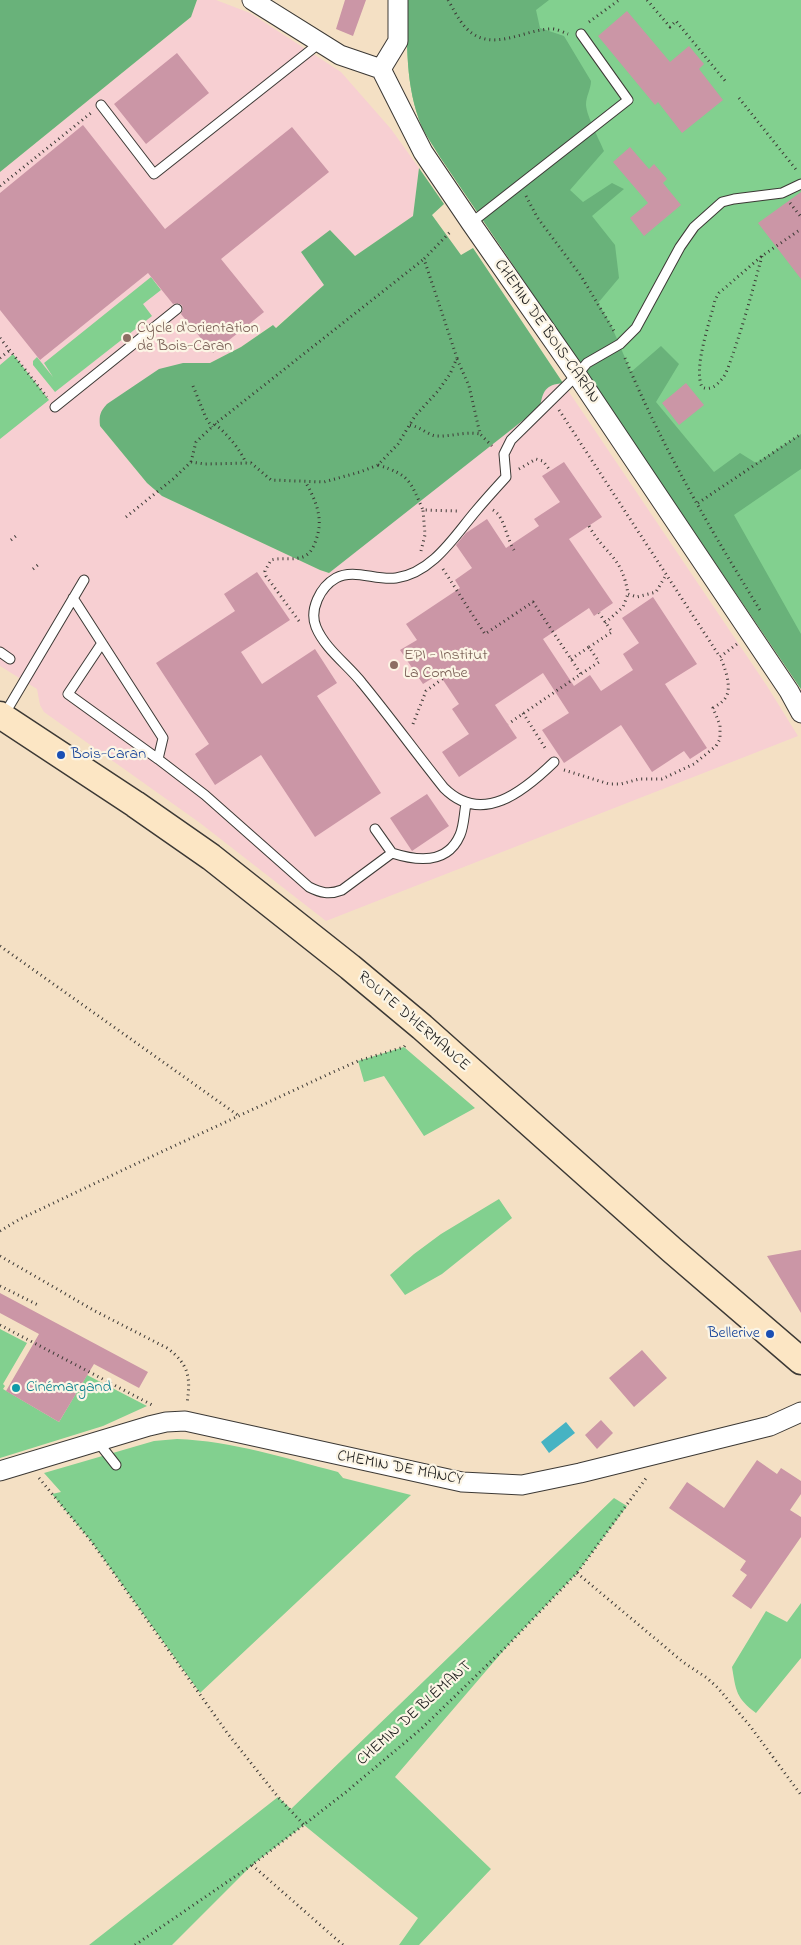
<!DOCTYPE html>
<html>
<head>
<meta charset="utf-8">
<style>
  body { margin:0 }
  canvas { display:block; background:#f4e0c4 }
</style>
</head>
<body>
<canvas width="801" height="1945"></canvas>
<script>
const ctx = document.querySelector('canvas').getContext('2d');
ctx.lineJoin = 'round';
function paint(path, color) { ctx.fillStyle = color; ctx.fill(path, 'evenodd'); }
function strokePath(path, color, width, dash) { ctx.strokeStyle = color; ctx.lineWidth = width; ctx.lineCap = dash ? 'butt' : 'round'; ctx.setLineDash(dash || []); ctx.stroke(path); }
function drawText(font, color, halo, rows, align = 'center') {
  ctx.font = font + ' "Indie Flower",sans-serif'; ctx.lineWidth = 4.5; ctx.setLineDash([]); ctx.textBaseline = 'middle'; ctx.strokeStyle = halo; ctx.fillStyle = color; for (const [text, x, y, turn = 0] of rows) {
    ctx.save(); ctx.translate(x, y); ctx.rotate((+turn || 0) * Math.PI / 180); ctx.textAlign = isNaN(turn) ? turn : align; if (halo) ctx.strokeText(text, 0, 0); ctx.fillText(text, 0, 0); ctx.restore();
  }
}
paint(new Path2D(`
  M197,0H216L250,13L341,72L391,129L419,168L413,216L355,256L330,230L324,285L275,328L272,325L241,347L210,363L100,426L147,483L162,496L320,570L329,573L551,384L563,383L767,686L798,736L326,921L200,823L44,712L40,705L37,689L0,666V172L191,17Z`), '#f7cfd2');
paint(new Path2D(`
  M407,0H801V689L440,157C434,147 427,137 422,127C405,86 407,43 407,0Z
  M151,277L161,290L143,304L152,316L55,392L33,365V361L37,357L53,377L44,363Z
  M13,354L49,400L0,439V365Z
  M404,1047L475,1108L424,1136L384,1076L364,1082L358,1061Z
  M499,1199L512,1218L442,1274L405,1295L390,1275L414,1254L441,1234Z
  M0,1329L27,1343L3,1384L5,1386L3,1389L59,1422L87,1375L147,1406L103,1426L0,1458Z
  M177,1439C232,1441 285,1458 338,1472L343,1478L411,1495L200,1693L91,1541L52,1494L61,1492L44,1473L154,1441Z
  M614,1498L627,1506L577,1573L510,1643L395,1777L491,1869L419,1945H399L418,1918L304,1825L252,1865L172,1945H89L278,1797L291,1809Z
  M801,1603V1658L756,1713C736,1698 736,1691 732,1667L766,1611L787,1622Z`), '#82d08f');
paint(new Path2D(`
  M0,0H197L191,17L0,172Z
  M407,0H549L536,10L540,28L564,36L591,81C591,89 586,96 586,105C587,117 599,139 604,151L570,190L583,202L612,183L624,189L592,216L615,245L619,278L598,303L611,325L631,372L661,346L679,364L656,402L714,472L740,453L756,463L801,434V469L734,515L801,634V689L440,157C434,147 427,137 422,127C405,86 407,43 407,0Z
  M419,168L444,204L432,215L461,255L473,248L563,383C545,385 543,391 540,407L329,573L320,570L162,496L147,483L100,426C99,415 100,412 107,404L159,369L183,363H210L241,347L273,325L276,328L324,285L301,252L330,230L355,256L413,216Z`), '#69b27a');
paint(new Path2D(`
  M566,1422L575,1433L549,1453L541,1442Z`), '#46b3c3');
paint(new Path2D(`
  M345,0H366L353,36L336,29Z
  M627,11L670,62L689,46L704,64L699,69L723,100L682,133L658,102L655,105L598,36Z
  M177,53L209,93L146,144L114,104Z
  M83,125L165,229L292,127L329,172L221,259L264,312L213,353L181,314L183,309L182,305L177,303L173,304L148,273L40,360L0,310V193Z
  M630,147L649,169L654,164L667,179L663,183L681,205L644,236L630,218L648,203L613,162Z
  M801,192V279L758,223Z
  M686,383L704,405L679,425L662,403Z
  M564,462L602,517L569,539L613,603L594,616L589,608L543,639L574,686L590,675L601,691L633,670L623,654L639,643L622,618L653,597L697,664L665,684L707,748L690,759L684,751L652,772L621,725L564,763L542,730L569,713L543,673L495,705L517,738L459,777L442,752L469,734L452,709L459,704L439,674L423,684L400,650L417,640L406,624L460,588L455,580L472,568L456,545L466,533L487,519L506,548L539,526L534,519L560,502L542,476Z
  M257,572L290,620L241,652L262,684L315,649L337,683L317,696L381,793L315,837L261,755L215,785L195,754L209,744L156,663L235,611L224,594Z
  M427,794L449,826L412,851L390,818Z
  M801,1250V1313L767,1256Z
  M0,1293L148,1372L139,1388L94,1364L59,1422L6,1391L39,1334L0,1313Z
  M642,1350L667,1378L634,1407L609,1378Z
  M601,1420L613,1433L597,1449L585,1435Z
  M757,1460L777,1474L781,1468L801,1481V1494L790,1510L801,1517V1537L751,1609L732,1596L747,1575L740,1570L746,1561L669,1508L687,1482L724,1508Z`), '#cb96a6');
const lane = new Path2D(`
  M101,105L154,174L321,42
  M471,223L628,100L581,34
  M55,407L177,309
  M73,598L163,738L158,759L68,694L102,643
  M0,652L10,659
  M4,715L84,580
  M158,759L205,795L309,887C321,893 329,895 342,890L392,853L375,829
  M554,762C524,791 482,826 444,788C416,753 390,717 362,683C348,665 325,649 316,627C309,610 320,587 336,578C354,568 376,581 396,578C432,573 454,537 475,512C485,500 495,489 506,477L504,454L511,440L577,375L587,363L620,344L636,328L680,247L694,227L722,202L734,199L782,193L801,184
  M392,853C417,861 447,865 460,835C464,826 464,814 466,804
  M98,1442L116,1465`);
const street = new Path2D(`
  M252,0L340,55L381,69L423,152L471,223L577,375L789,691L801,713
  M381,69L398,41V0
  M0,1471L149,1426L166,1422L185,1421L462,1482L522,1485L580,1473L770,1426L801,1412`);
const secondary = new Path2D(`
  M0,715L135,804L211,857L350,967L422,1027L672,1250L801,1361`);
strokePath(lane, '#3c3935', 11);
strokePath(street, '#3c3935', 21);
strokePath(secondary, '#3c3935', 29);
strokePath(new Path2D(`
  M448,0C454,10 459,21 467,29C491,53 523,30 550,29C555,28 563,32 568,34
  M647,0L670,27L676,21L726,82
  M589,22L619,0
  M739,98L798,172
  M0,186L91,113
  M526,196L537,217L581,276L614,331
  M790,203L801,217
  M762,256C753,289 744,322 733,354C730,362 727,373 722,379C716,386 710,391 702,387C693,368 710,322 715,300L719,293L762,256L801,229
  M0,338L47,397
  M0,358L10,350
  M625,358C661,445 710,529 760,610
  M457,359L469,386L480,434L492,446
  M193,386L206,418L212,427
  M559,410L720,657L737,644
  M215,424C227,434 240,449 246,463
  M410,425C421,427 428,435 436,436C451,437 465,431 480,434
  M191,462L196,442L215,424L424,259
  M378,465C410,475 410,481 423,510L457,511
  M519,469L536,459L543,461L549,469
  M698,503L801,434
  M493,510C505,517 506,538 514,550
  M126,517L173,479L191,462L205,464L251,463L271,480L324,482L360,472L378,465L398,444L415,416L438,391L450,374L457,358L424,259L452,230
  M589,526C605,555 622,555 628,594L637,597L656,592L666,575
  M11,540L16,536
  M421,551L425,535L423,510
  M33,569L39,564
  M443,569L485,634L533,602L581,674L508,724
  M299,621L266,576L265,571L271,560C282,557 295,561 305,556C311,553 314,546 316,540C324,518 316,501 305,481
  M605,623L623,607L628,594
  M589,647L612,632L599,613
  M571,659L589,647L599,662L581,674
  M523,713L547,751
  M413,724L426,691L449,674
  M564,770L609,784H621L639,779H662L694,764L716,746L720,739V725L713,708C718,705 723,702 726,697C732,687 725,667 720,657
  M0,946L239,1116
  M0,1231L20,1219L144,1160L331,1073L358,1061L404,1047L407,1043
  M0,1256L95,1311L167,1348C189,1364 191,1378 187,1403
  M0,1286L38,1305
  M0,1325L154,1406
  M39,1478L91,1541L228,1734L278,1797L304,1825
  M577,1573L683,1662L707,1678L718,1688L750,1726L801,1795
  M252,1865L343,1945
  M135,1945L252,1865L346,1792L421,1729L510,1643L577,1573L647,1477`), '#3c3935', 3, [1, 4]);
strokePath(lane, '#fff', 9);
strokePath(street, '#fff', 19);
strokePath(secondary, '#fce6c4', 26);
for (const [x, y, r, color] of [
  [127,338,5,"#8d6e63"],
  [394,665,5,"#8d6e63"],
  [61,755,5,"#1a4fb4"],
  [770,1334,5,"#1a4fb4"],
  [16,1388,5,"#0f9aa8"]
]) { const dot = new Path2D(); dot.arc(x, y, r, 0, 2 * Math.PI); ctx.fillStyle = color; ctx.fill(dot); strokePath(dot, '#fcf5e5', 2); }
drawText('16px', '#785e54', '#fcf5e5', [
  ["Cycle d'Orientation",137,329],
  ["de Bois-Caran",137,347],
  ["EPI - Institut",404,656],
  ["La Combe",404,674]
], 'left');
drawText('16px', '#1c1c1c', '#fcf5e5', [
  ["CHEMIN DE BOIS-CARAN",546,332,55],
  ["ROUTE D'HERMANCE",413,1022,41],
  ["CHEMIN DE MANCY",400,1469,11],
  ["CHEMIN DE BLÉMANT",415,1714,-42]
]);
drawText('16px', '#164399', '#fcf5e5', [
  ["Bois-Caran",71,755],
  ["Bellerive",760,1334,"right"]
], 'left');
drawText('16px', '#0d838f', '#fcf5e5', [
  ["Cinémargand",26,1388]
], 'left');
</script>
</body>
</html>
